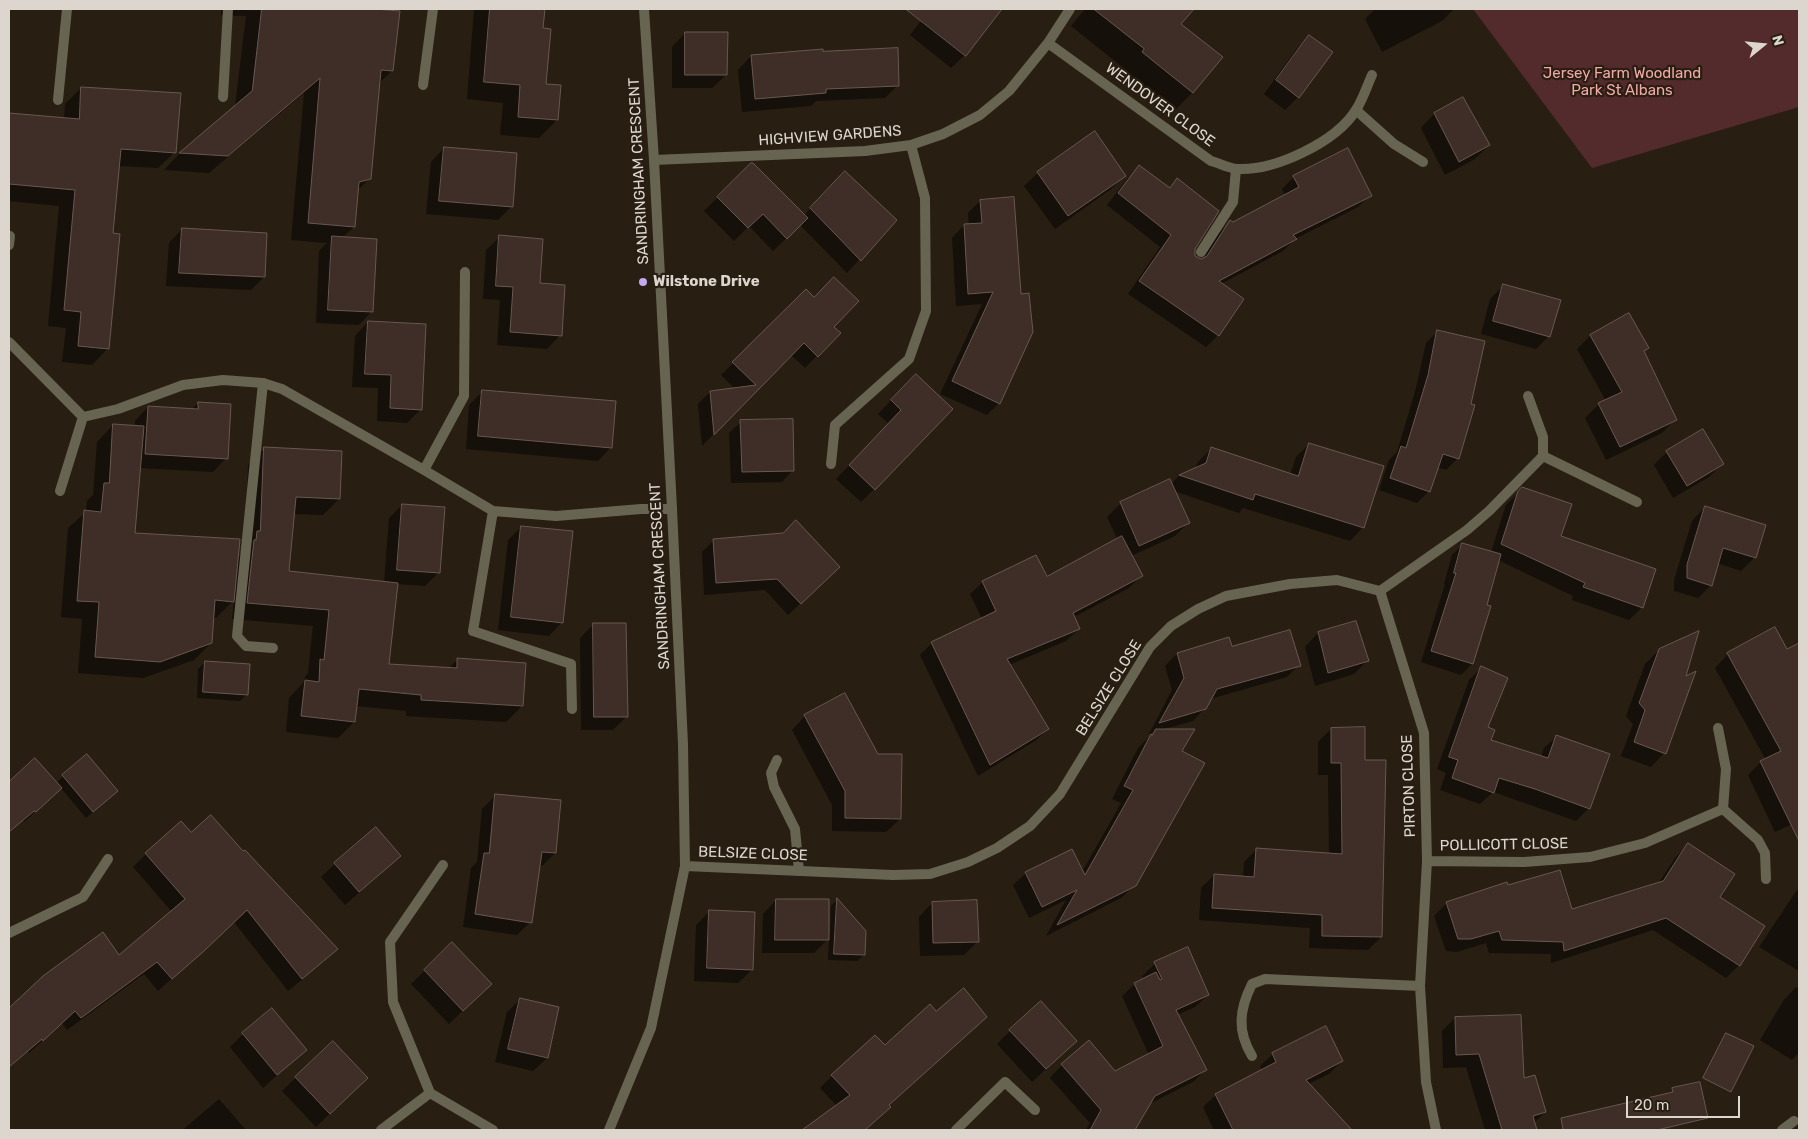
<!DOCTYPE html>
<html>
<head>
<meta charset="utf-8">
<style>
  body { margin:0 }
  #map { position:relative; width:1808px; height:1139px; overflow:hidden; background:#281e12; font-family:Rubik,sans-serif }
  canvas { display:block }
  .frame { position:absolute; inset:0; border:10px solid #ddd6ce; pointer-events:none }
  .north { position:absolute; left:1738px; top:20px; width:50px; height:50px; -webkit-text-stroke:4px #281e12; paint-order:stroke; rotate:73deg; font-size:14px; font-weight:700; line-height:20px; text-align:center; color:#ddd6ce }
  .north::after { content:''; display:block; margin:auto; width:18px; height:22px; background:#ddd6ce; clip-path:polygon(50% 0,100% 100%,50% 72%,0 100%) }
  .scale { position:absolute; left:1626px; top:1096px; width:114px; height:22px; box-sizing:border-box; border:2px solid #ddd6ce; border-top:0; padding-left:6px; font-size:15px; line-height:18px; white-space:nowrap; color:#ddd6ce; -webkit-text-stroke:4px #281e12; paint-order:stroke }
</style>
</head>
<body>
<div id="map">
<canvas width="1808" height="1139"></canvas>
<div class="frame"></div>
<div class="north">N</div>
<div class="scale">20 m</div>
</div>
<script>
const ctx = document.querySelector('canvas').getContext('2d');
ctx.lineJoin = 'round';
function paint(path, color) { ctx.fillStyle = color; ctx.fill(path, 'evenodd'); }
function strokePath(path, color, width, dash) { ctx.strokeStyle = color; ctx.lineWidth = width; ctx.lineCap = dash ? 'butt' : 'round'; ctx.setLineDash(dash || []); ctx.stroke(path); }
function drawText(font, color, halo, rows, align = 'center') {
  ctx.font = font + ' Rubik,sans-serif'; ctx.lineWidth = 4.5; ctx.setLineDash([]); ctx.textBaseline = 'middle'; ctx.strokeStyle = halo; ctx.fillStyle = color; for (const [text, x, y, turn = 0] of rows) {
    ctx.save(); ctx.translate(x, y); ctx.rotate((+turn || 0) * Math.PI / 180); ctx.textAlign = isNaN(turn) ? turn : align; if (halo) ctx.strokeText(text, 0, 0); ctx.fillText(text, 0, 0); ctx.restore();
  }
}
paint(new Path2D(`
  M1473,9H1799V107L1592,168Z`), '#542b2c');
paint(new Path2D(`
  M221,9H365L398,12L392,71L378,84L369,179L357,191L354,227L342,238L372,311L359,325L316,323L319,251L327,243L291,240L304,93L209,173L164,170L179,154L235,106L246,16L221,15Z
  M474,9H543L542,29L545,85L557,120L539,138L500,135L503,103L467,99Z
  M930,9H1001L965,55L951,68L910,35Z
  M1085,9H1192L1180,24L1221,57L1192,93L1173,112L1123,72L1126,70L1071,26Z
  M1375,9H1454L1442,21L1382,52L1365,19Z
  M685,33L726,75L712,88H672V47Z
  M1309,36L1298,97L1285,110L1264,94L1296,50Z
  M822,53L898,85L885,98L816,101L811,106L742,112L738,70L751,56Z
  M81,88L175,152L158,168L118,166L111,234L108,348L92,365L62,362L66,328L48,326L59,206L9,201V114L64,119L65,104Z
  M1463,99L1489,145L1475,159L1445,175L1421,128L1434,114Z
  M444,148L512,206L498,220L426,214L431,162Z
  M751,164L804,215L832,187L895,220L847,273L800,225L773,251L749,226L734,241L704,211Z
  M1140,166L1169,188L1177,180L1194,248V256L1201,260L1218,234L1230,222L1232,224L1285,196L1282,189L1294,177L1370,195L1358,207L1295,239L1283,251L1221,284L1218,335L1206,347L1128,294L1160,247L1107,205L1128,178Z
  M1038,173L1124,176L1111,189L1055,229L1024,186Z
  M1013,199L999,403L987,415L940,394L982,304L956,306L952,238L964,225H969L968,213L980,201Z
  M182,229L264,277L251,290L166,286L169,243Z
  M500,237L539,284L560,335L547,349L497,345L500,300L483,299L486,250Z
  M1504,285L1549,336L1536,349L1481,334L1490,299Z
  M806,291L832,327L839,333L805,368L791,355L702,446L698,404L710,392L735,389L721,375Z
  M368,322L421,409L407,423L377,421L378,388L352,387L355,336Z
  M1438,331L1458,458L1446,470L1437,467L1429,491L1417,503L1379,490L1389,460L1397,452L1416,388L1426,343Z
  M1590,336L1647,348L1643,353L1675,419L1662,433L1606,460L1585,418L1599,404L1606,401L1577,349Z
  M916,375L874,489L861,502L836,479L889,424L878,414Z
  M483,391L611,447L598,461L466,449L469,405Z
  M198,403L226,458L213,472L139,468L134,534L237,558L241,554L245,545L248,465L264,449L339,499L323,515L293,514L288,572L384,583L389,518L402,505L439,572L425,586L397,584L388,665L449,668L458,659L522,706L506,722L406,716V711L356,706L354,722L338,738L286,732L289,698L304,682L305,677L308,673L313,626L232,619L234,600L216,618H213L211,643L194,660L143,678L78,673L82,619L61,617L68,528L86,512L87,501L93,495L97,442L113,425L135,427V421L148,407L191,410Z
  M741,422L793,470L782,482L731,483L729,433Z
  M1309,444L1363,527L1350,541L1243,508L1239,513L1174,491L1188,523L1175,536L1131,556L1141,576L1129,588L1074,617L1079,629L1066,641L1009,665L1048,729L1035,741L978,776L920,655L932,643L982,619L970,594L983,582L1046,578L1118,540L1107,517L1121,503L1171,484L1179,476L1195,469L1198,462L1211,449L1290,475L1296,457Z
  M1667,452L1722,464L1709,477L1673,498L1654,465Z
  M1522,489L1560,537L1642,607L1629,620L1572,600L1573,596L1498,560L1472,664L1461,675L1421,662L1445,584H1444L1452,555L1463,544L1491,552L1506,505Z
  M1705,507L1755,557L1741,571L1717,563L1711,585L1698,598L1674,591V580L1692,521Z
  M521,527L562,622L549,636L498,630L508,540Z
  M714,540L826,579L788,615L765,590L704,595L702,552Z
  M1356,622L1367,661L1354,674L1315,686L1305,647L1318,633Z
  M594,624L627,716L613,730H581L580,638Z
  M1796,646L1799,651V689L1790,694L1799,713V821L1775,832L1748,775L1761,762L1766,760L1715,668L1728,654L1786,651Z
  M1231,648L1299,665L1287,677L1210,699L1205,708L1193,721L1164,729L1181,751L1135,885L1121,898L1046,936L1066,900L1029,918L1013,885L1026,873L1082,872L1121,803L1112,799L1138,748L1154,732L1149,734L1172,690L1165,666L1177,654Z
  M1659,650L1664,753L1651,767L1621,756L1633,724L1626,716L1645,664Z
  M205,662L247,694L240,701L197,698L198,669Z
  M1481,668L1486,728L1490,741L1541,757L1544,748L1557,736L1608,755L1589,808L1576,821L1493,792L1480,804L1440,790L1446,773L1437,769L1469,680Z
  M805,716L900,819L886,832L832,831V805L792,730Z
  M1331,729L1364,761L1381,937L1368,950L1309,948L1310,928L1199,920L1201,888L1214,875L1243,877L1244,862L1257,849L1329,854L1328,775H1318V742Z
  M87,756L110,797L86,818L61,788L24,822L23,820L9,832V783L35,760L56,783Z
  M496,795L555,853L542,866H539L530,922L517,935L463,927L471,868L477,862L482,809Z
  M191,834L336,949L323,962L288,991L234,922L158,991L144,974L67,1030L62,1023L29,1053L28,1051L9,1067V1010L39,982L119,957L172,912L133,867L146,854Z
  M1688,845L1718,898L1739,965L1726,978L1653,930L1551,963V954L1489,953L1486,943L1457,952L1446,951L1434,916L1447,903L1507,887L1572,911L1658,884L1675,858Z
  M400,856L345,905L321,877L335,864Z
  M1799,887V971L1759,947Z
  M776,900L830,933L831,906L837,900L864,955L857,961L828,960L829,938L814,953H762L763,914Z
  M932,903L978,941L964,955L920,956L919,917Z
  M710,911L752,970L738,983L694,981L696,925Z
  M452,944L490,984L449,1024L411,984Z
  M1155,964L1208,995L1195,1007L1177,1015L1206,1069L1193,1082L1149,1104L1134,1130H1086L1090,1123L1050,1078L1062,1065L1114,1072L1149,1055L1122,996L1135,984L1144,979L1142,976Z
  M1796,987L1799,989V1053L1792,1060L1760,1040L1783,1001Z
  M521,999L547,1058L533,1071L495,1062L507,1012Z
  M1455,1018L1523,1080L1545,1112L1534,1123L1536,1130H1485L1466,1067L1443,1068L1442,1031Z
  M1010,1031L1062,1054L1032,1082L997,1044Z
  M243,1034L305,1050L263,1088L230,1047Z
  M332,1042L353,1091L316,1127L282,1091Z
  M1273,1054L1342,1061L1329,1074L1308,1084L1350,1130H1214L1203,1107L1216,1095L1262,1070L1260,1066Z
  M832,1076L888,1106L865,1130H804L837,1106L820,1088Z
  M219,1099L246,1130H183L186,1127Z`), '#0007');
const building = new Path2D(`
  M262,9H375L400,11L393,71L381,70L371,179L359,182L355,227L308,223L320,78L228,156L179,153L252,91Z
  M490,9H545L543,28L551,29L546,84L561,85L558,120L518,117L520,85L484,82Z
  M906,9H1002L966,56Z
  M1094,9H1194L1181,24L1223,57L1193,93L1142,52L1144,49Z
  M685,32H728L727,75H685Z
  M1309,35L1333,52L1299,98L1276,80Z
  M898,48L899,86L826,89V93L755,99L751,55L823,49V51Z
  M81,87L181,93L176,153L121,149L113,233L120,234L109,349L78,346L81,312L64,310L75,190L9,184V113L79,119Z
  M1463,97L1490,145L1459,162L1434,113Z
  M1095,131L1126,176L1068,216L1037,172Z
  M444,147L517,153L513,207L439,201Z
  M1348,148L1372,196L1293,235L1297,239L1219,281L1244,299L1219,336L1139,281L1171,235L1118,193L1139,165L1170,188L1177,178L1219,211L1195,249V256L1201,259L1207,256L1230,220L1233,222L1299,187L1293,176Z
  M751,163H753L808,218L787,239L763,214L748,228L717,197Z
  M845,171L897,220L861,261L810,208Z
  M1014,197L1021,294L1029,293L1033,332L1000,404L952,381L993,292L968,294L964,224L982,223L980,200Z
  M182,228L267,233L265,277L179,273Z
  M499,235L543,239L540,283L565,285L562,336L510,332L513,287L496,286Z
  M332,236L377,239L373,312L328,310Z
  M834,277L859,301L834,327L841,333L818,357L804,343L714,435L710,391L756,385L732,362L806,289L814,297Z
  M1503,284L1561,300L1550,337L1493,321Z
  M1629,313L1649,348L1644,351L1677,420L1620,447L1598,403L1622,392L1590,335Z
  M368,321L426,324L422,410L390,408L391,375L365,374Z
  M1437,330L1485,341L1471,404L1475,405L1459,459L1443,454L1430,492L1390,478L1401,446L1406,448L1428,375Z
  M916,374L953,409L875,490L849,465L901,410L891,400Z
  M482,390L616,401L612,448L478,436Z
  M198,402L231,404L228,459L145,454L148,406L198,409Z
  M793,419L794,471L742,472L740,420Z
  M113,424L144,426L135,533L240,539L234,602L215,600L212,643L160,662L95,657L99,602L77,601L84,510L101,512L104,483H109Z
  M1703,429L1724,464L1687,486L1666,451Z
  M1309,443L1384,466L1364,528L1255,494L1253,500L1179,475L1206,463L1211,447L1298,476Z
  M264,447L342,451L340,499L296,497L289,571L398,583L389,664L457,668V658L526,663L523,706L421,700V695L359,689L355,722L301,716L305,680L319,682L320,659L324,660L329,610L247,603L254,540H256L257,531H260Z
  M1170,479L1190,523L1139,546L1120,502Z
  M1522,487L1572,504L1561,536L1656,569L1643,608L1583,587L1585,583L1501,544L1518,491Z
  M402,504L445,507L440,573L397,570Z
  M1705,506L1766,525L1756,558L1723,548L1712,586L1687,578V565Z
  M796,520L840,567L801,604L777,579L716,583L713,539L783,533Z
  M521,526L573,531L563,623L511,617Z
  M1122,536L1143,576L1073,613L1080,629L1007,659L1049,729L990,765L931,642L996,611L982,581L1036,555L1047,576Z
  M1462,543L1501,554L1487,605L1491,606L1473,664L1431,651L1456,573H1454Z
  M1356,621L1369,661L1328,673L1318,632Z
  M593,623H626L628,717H594Z
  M1775,627L1787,649L1799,643V841L1760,761L1781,751L1727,653Z
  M1290,630L1301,666L1217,689L1206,709L1159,723L1184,678L1177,653L1229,637L1232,646Z
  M1699,631L1686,676L1696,671L1666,754L1634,742L1645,710L1639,703L1659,649Z
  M205,661L250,664L248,695L203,692Z
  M1481,666L1508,678L1488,727L1495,730L1491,740L1548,758L1556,735L1610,754L1590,809L1535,789L1499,778L1494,793L1452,778L1458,760L1449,757Z
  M845,693L878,754H902L901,819L845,818V791L804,715Z
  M1365,727V760H1386L1382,937L1322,936V915L1212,908L1214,874L1254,877L1256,848L1342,854L1341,763H1331V728Z
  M1156,729H1195L1182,751L1205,763L1136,886L1057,925L1077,890L1042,907L1025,872L1072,849L1085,875L1133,790L1124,786L1151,734L1152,735Z
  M87,754L118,791L93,812L62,775Z
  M35,758L62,788L36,812L34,811L9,832V782Z
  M495,794L561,800L556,853L542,852L532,923L475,914L484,853H489Z
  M211,815L243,851L245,850L338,949L302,979L247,910L204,951L172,979L157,962L81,1018L75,1011L43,1041L42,1039L9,1067V1008L43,976L103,932L119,955L185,899L145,853L181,821L191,832Z
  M376,827L401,856L359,892L334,863Z
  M1688,843L1735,874L1720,897L1765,926L1740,966L1666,918L1564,951L1563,942L1502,940L1499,931L1471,939H1458L1446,902L1507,882L1508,885L1560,870L1572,909L1663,881Z
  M837,898L866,931L865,955L834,954Z
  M776,899H829V940H775Z
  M977,900L979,942L933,943L932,902Z
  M709,910L755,912L753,970L707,968Z
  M452,942L492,984L463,1011L424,970Z
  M1188,947L1209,995L1176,1010L1207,1070L1155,1096L1135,1130H1090L1101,1110L1061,1064L1089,1040L1115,1071L1163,1046L1134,983L1156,972L1160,980L1162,979L1154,962Z
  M964,988L987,1017L889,1105L891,1107L865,1130H802L850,1095L831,1075L875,1035L885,1045L930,1004L936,1011Z
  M520,998L559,1007L548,1058L508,1049Z
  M1041,1001L1077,1041L1046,1069L1009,1030Z
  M272,1008L307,1050L277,1075L242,1033Z
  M1521,1015L1524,1078L1535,1075L1546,1112L1533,1116L1537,1130H1502L1479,1054L1456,1055L1455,1017Z
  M1326,1026L1343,1061L1306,1080L1352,1130H1233L1215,1094L1276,1062L1272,1053Z
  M1726,1033L1754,1046L1731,1092L1703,1078Z
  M333,1041L368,1078L330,1114L295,1077Z
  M1700,1082L1708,1118L1657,1130H1563L1561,1118L1673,1092L1672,1088Z`);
paint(building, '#3e2e27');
strokePath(building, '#695850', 1);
strokePath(new Path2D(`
  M223,97L228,9
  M1356,110L1394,144L1423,162
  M9,245L10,236
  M1201,252L1233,202L1236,169
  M263,383L237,636L246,646L273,648
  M473,631L571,664L572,709
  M1718,728L1726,769L1723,809L1758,840L1765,853L1766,879
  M777,760L771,773L774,787L795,829L799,871`), '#676452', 10);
strokePath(new Path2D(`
  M1048,43L1211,161C1219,163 1228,168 1237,169C1275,171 1336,142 1356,110C1363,99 1367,86 1372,75
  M423,85L433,9
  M58,100L67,9
  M654,160L865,151L911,145L943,134L980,115L1009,91L1048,43L1070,9
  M9,342L83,417
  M1528,396L1543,437V456L1637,502
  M831,464L835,425L909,359L926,311L925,198L911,145
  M424,470L464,396L465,272
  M60,491L83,417L118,409L183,385L223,380L263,383L282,389L424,470L493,511L556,516L641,509H672
  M473,631L493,511
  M1427,861L1524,862L1590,857L1645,843L1723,809
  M443,865L390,942L393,1002L430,1093L493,1130
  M685,866L893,875L930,874L968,862L997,848L1030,826L1060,794L1150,647L1171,626L1198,609L1226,596L1290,584L1337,580L1380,591L1467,530L1489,511L1543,456
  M9,933L83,897L108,859
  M1420,986L1426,1082L1436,1130
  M1252,1056C1237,1031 1239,1010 1252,984L1265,979L1420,986L1427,861L1424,733L1380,591
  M381,1130L430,1093
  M956,1130L1005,1082L1035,1110
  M1782,1130L1794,1121`), '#676452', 10);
strokePath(new Path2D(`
  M609,1130L651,1028L685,866L683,744L672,509L654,160L644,9`), '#676452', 10);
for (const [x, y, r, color] of [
  [643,282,5,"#c3a7f2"]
]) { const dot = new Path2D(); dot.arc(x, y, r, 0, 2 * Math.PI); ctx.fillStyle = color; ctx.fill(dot); strokePath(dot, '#281e12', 2); }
drawText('15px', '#f4a7a7', '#281e12', [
  ["Jersey Farm Woodland",1622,74],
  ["Park St Albans",1622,91]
]);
drawText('15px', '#ddd6ce', '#281e12', [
  ["WENDOVER CLOSE",1160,105,36],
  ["HIGHVIEW GARDENS",830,136,-4],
  ["SANDRINGHAM CRESCENT",639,171,-93],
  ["SANDRINGHAM CRESCENT",660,576,-93],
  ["BELSIZE CLOSE",1109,688,-58],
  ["PIRTON CLOSE",1409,786,-92],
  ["POLLICOTT CLOSE",1504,845,-1],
  ["BELSIZE CLOSE",753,854,2]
]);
drawText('bold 15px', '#ddd6ce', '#281e12', [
  ["Wilstone Drive",653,282]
], 'left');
</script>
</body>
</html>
